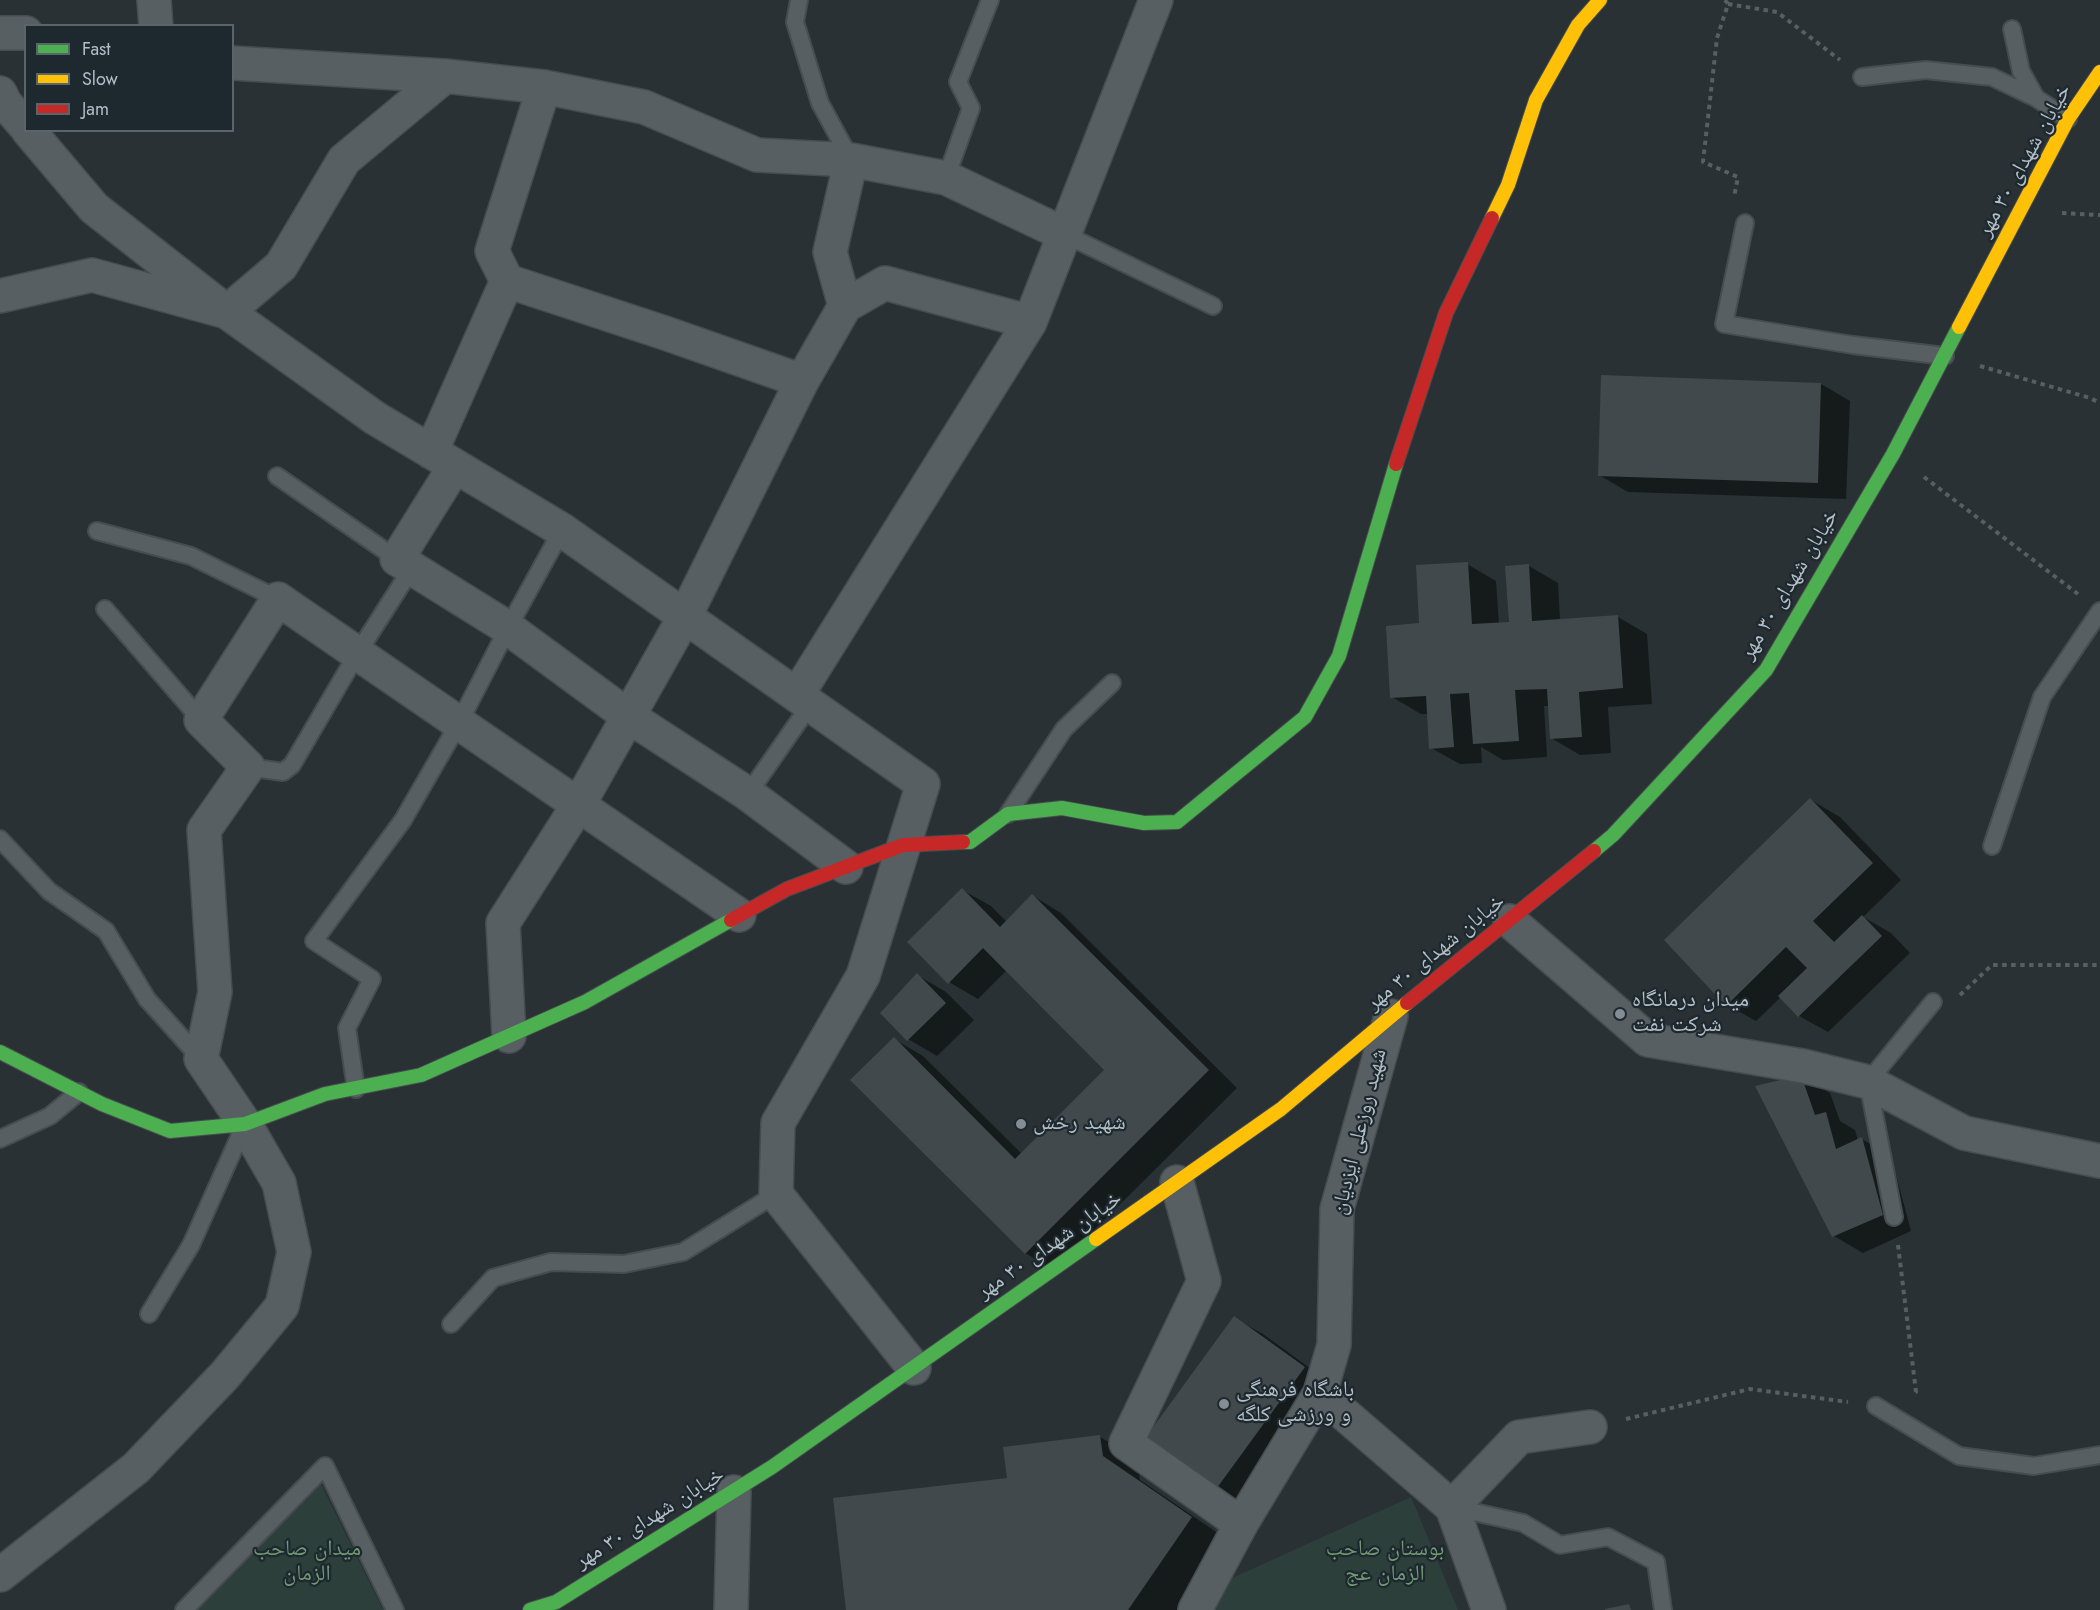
<!DOCTYPE html>
<html>
<head>
<meta charset="utf-8">
<style>
  body { margin:0 }
  #map { position:relative; width:2100px; height:1610px; overflow:hidden; background:#293134; font-family:Jost,sans-serif }
  canvas { display:block }
  .legend { position:absolute; left:24px; top:24px; width:210px; height:108px; box-sizing:border-box; background:#1d282f; border:2px solid #59646b; margin:0; padding:8px 10px; list-style:none; font-size:18px; color:#b3bec6 }
  .legend li { display:flex; align-items:center; gap:12px; height:30px }
  .legend b { width:30px; border:2px solid #59646b }
</style>
</head>
<body>
<div id="map">
<canvas width="2100" height="1610"></canvas>
<ul class="legend">
<li><b style="height:8px;background:#4caf50"></b>Fast</li>
<li><b style="height:8px;background:#ffc107"></b>Slow</li>
<li><b style="height:8px;background:#c62828"></b>Jam</li>
</ul>
</div>
<script>
const ctx = document.querySelector('canvas').getContext('2d');
ctx.lineJoin = 'round';
function paint(path, color) { ctx.fillStyle = color; ctx.fill(path, 'evenodd'); }
function strokePath(path, color, width, dash) { ctx.strokeStyle = color; ctx.lineWidth = width; ctx.lineCap = dash ? 'butt' : 'round'; ctx.setLineDash(dash || []); ctx.stroke(path); }
function drawText(font, color, halo, rows, align = 'center') {
  ctx.font = font + ' Jost,"Noto Naskh Arabic",sans-serif'; ctx.lineWidth = 4.5; ctx.setLineDash([]); ctx.textBaseline = 'middle'; ctx.strokeStyle = halo; ctx.fillStyle = color; for (const [text, x, y, turn = 0] of rows) {
    ctx.save(); ctx.translate(x, y); ctx.rotate((+turn || 0) * Math.PI / 180); ctx.textAlign = isNaN(turn) ? turn : align; if (halo) ctx.strokeText(text, 0, 0); ctx.fillText(text, 0, 0); ctx.restore();
  }
}
paint(new Path2D(`
  M320,1482L383,1610H194Z
  M1411,1497L1458,1610H1208L1230,1579Z`), '#2c3f3b');
paint(new Path2D(`
  M1821,384L1850,401L1846,499L1628,492L1599,475Z
  M1467,564L1496,581L1499,624H1510L1529,566L1558,583L1560,620L1618,617L1647,634L1652,704L1608,707L1611,753L1580,755L1551,738L1549,706H1544L1547,757L1503,760L1481,747L1482,763L1460,764L1431,748L1428,714H1421L1392,697L1421,625Z
  M1811,800L1840,817L1901,880L1863,917L1891,933L1910,953L1828,1032L1799,1016L1781,997L1756,1021L1727,1005Z
  M962,890L991,906L1007,922L1033,896L1061,913L1237,1088L1054,1270L1025,1253L894,1039L923,1056L1022,1154L1106,1070L1007,970L978,999L949,982Z
  M917,975L946,992L974,1020L937,1056L908,1039Z
  M1801,1077L1830,1093L1840,1121L1855,1130L1858,1141L1862,1139L1891,1156L1911,1231L1863,1253L1834,1236Z
  M1234,1318L1263,1334L1333,1385L1244,1507L1215,1491Z
  M1100,1437L1137,1458L1140,1480L1228,1540L1180,1610H847L1008,1479Z`), '#0007');
paint(new Path2D(`
  M1601,375L1821,383L1818,483L1598,476Z
  M1468,562L1472,624L1509,622L1505,566L1529,564L1532,621L1618,615L1623,688L1579,692L1582,737L1550,739L1547,689L1515,690L1519,741L1473,744L1469,693L1450,694L1454,747L1429,749L1426,696L1390,698L1386,626L1419,623L1416,565Z
  M1810,798L1873,863L1813,921L1834,942L1862,915L1882,936L1798,1017L1778,996L1807,968L1786,947L1726,1006L1664,940Z
  M962,888L1000,927L1032,894L1209,1070L1025,1254L850,1080L894,1037L1015,1159L1104,1070L983,948L948,984L907,942Z
  M917,973L946,1003L907,1041L880,1013Z
  M1801,1075L1815,1115L1826,1112L1836,1149L1862,1137L1883,1215L1832,1237L1755,1086Z
  M1234,1316L1305,1367L1214,1492L1143,1441Z
  M1100,1435L1103,1456L1192,1517L1128,1610H846L833,1498L1007,1478L1003,1447Z
  M1629,1604L1631,1610H1605V1609Z`), '#42494c');
const lane = new Path2D(`
  M799,0L795,22L820,103L851,160
  M2012,29L2021,71L2036,98
  M1862,77L1926,70L1992,77L2036,98L2068,119
  M946,178L971,108L958,82L990,0
  M1745,223L1724,324L1853,345L1945,356
  M1064,234L1213,306
  M277,476L397,559
  M97,531L191,556L278,599
  M105,609L201,720
  M248,767L283,772L292,765L357,654L412,568
  M748,794L810,705
  M1008,814L1064,729L1112,683
  M0,839L49,891L106,931L147,999L201,1059
  M1992,846L2042,697L2100,611
  M356,1089L347,1028L372,979L314,941L403,820L459,723L508,628L562,530
  M0,1139L50,1116L79,1092
  M1894,1217L1868,1082L1933,1002
  M149,1314L191,1245L245,1124
  M451,1324L493,1278L551,1262L624,1264L683,1252L776,1194
  M1876,1406L1959,1456L2034,1466L2100,1455
  M1452,1507L1523,1523L1560,1545L1608,1537L1656,1562L1663,1610
  M184,1610L325,1466L395,1610`);
const street = new Path2D(`
  M154,0L156,26
  M0,33H26
  M232,63L445,76L544,87L644,107L757,155L851,160L946,178L1064,234
  M0,93L5,103L26,127
  M28,130L94,208L227,312L375,418L562,530L923,784L863,976L778,1123L776,1194L914,1368
  M507,281L665,333L802,381L845,306L830,252L851,160
  M0,296L92,275L227,312L281,266L344,160L445,76
  M845,306L885,283L1030,322
  M431,452L507,281L492,251L544,87
  M455,466L397,559L508,628L628,716L748,794L846,867
  M797,695L1030,322L1156,0
  M1510,921L1648,1040L1803,1066L1868,1082L1964,1133L2100,1161
  M509,1036L503,923L579,804L685,616L802,381
  M1177,1182L1204,1281L1126,1443L1241,1524
  M1320,1393L1452,1507L1519,1437L1590,1427
  M1452,1507L1489,1610
  M0,1575L136,1468L225,1375L282,1306L294,1252L279,1183L245,1124L201,1059L215,992L204,830L248,767L201,720L278,599L739,915
  M731,1610L734,1492
  M1195,1610L1241,1524L1320,1393L1334,1345L1337,1209L1391,1016`);
const fast = new Path2D(`
  M963,842H970L1008,814L1062,808L1144,823L1177,822L1305,717L1339,656L1396,464
  M1594,851L1613,835L1766,670L1893,454L1959,327
  M0,1052L102,1104L170,1131L245,1124L325,1094L421,1075L585,1002L731,920
  M530,1610L556,1602L772,1467L1096,1239`);
const slow = new Path2D(`
  M1492,218L1508,185L1536,100L1578,25L1600,0
  M1959,327L2068,119L2100,72
  M1096,1239L1281,1109L1407,1003`);
const jam = new Path2D(`
  M1396,464L1446,313L1492,218
  M731,920L787,889L903,845L963,842
  M1407,1003L1594,851`);
strokePath(lane, '#464c4f', 20);
strokePath(street, '#464c4f', 36);
strokePath(fast, '#464c4f', 16);
strokePath(slow, '#464c4f', 16);
strokePath(jam, '#464c4f', 16);
strokePath(new Path2D(`
  M1725,0L1728,4L1717,38L1703,162L1738,177L1734,197
  M1728,4L1777,12L1840,60
  M2062,213L2100,215
  M1980,366L2090,398L2100,403
  M1924,477L2078,594
  M1960,995L1992,965H2100
  M1898,1245L1916,1392L1913,1393
  M1626,1419L1750,1389L1848,1402`), '#585e61', 4, [4.5, 4.5]);
strokePath(lane, '#585f63', 16);
strokePath(street, '#585f63', 33);
strokePath(fast, '#4caf50', 14);
strokePath(slow, '#ffc107', 14);
strokePath(jam, '#c62828', 14);
for (const [x, y, r, color] of [
  [1620,1014,6,"#838d93"],
  [1021,1124,6,"#838d93"],
  [1224,1404,6,"#838d93"]
]) { const dot = new Path2D(); dot.arc(x, y, r, 0, 2 * Math.PI); ctx.fillStyle = color; ctx.fill(dot); strokePath(dot, '#1d282f', 2); }
drawText('22px', '#b3bec6', '#1d282f', [
  ["خیابان شهدای ۳۰ مهر",2025,161,-61],
  ["خیابان شهدای ۳۰ مهر",1790,585,-59],
  ["خیابان شهدای ۳۰ مهر",1436,953,-39],
  ["شهید روزعلی ایزدیان",1360,1132,-76],
  ["خیابان شهدای ۳۰ مهر",1050,1246,-35],
  ["خیابان شهدای ۳۰ مهر",650,1519,-32]
]);
drawText('22px', '#b3bec6', '#1d282f', [
  ["میدان درمانگاه",1632,1001],
  ["شرکت نفت",1632,1026],
  ["شهید رخش",1033,1124],
  ["باشگاه فرهنگی",1236,1391],
  ["و ورزشی کلگه",1236,1416]
], 'left');
drawText('22px', '#729a72', '#1d282f', [
  ["میدان صاحب",307,1550],
  ["الزمان",307,1575],
  ["بوستان صاحب",1385,1550],
  ["الزمان عج",1385,1575]
]);
</script>
</body>
</html>
